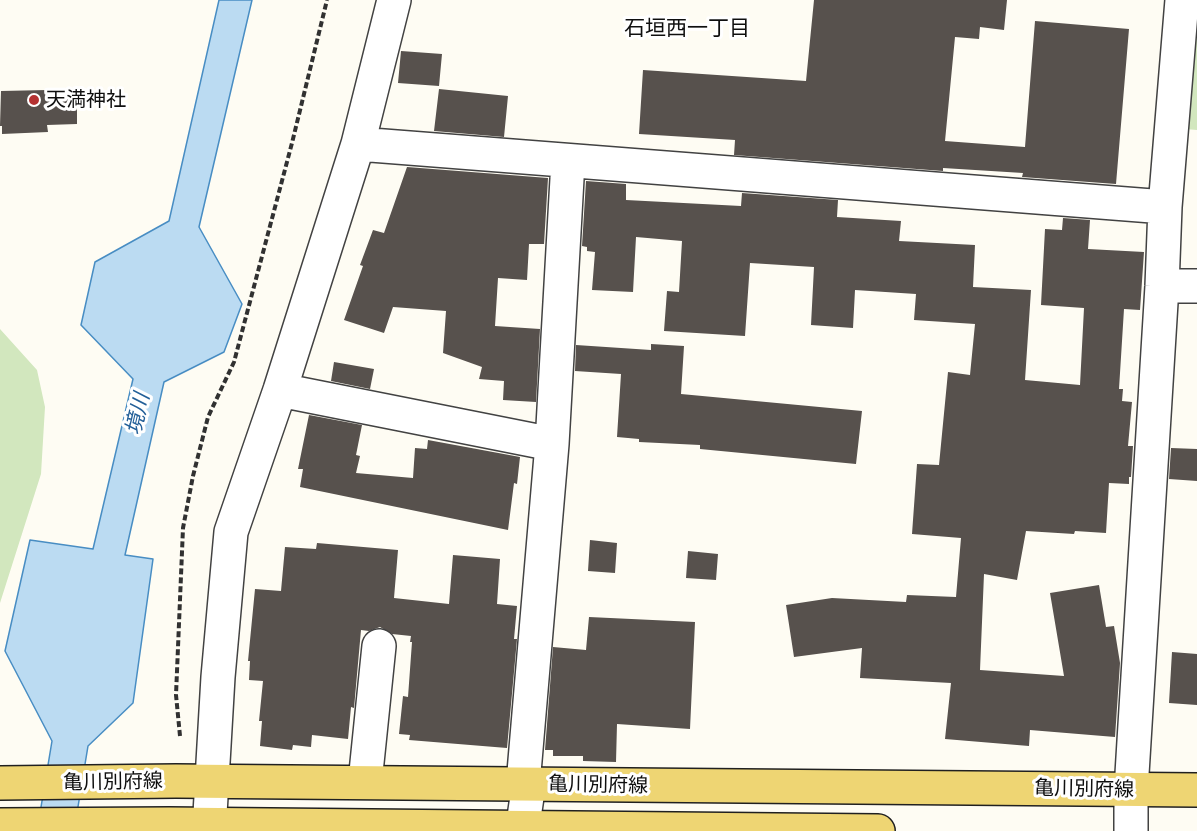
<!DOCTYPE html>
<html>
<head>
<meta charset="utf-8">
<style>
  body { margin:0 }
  canvas { display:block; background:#fefcf3 }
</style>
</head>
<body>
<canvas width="1197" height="831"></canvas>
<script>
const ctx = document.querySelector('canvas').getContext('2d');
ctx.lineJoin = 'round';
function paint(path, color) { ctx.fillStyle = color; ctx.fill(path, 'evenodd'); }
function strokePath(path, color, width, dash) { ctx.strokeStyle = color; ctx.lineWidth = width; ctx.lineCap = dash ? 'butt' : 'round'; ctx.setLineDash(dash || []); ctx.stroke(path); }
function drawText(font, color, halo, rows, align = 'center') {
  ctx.font = font + ' "Crimson Pro","Noto Sans JP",serif'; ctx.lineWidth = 6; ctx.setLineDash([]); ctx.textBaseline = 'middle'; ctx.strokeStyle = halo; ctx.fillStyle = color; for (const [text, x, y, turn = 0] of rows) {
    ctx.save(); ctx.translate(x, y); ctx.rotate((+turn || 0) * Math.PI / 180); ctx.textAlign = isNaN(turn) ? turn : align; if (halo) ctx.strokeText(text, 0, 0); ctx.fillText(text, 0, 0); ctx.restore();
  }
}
paint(new Path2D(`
  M1197,0V130L1185,129Z
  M0,329L37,370L45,407L41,474L0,603Z`), '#d2e7be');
const water = new Path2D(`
  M219,0H252L199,227L242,304L224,352L164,382L125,555L153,559L133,703L88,746L74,831H37L52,741L5,651L30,540L93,549L133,379L81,325L95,262L169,221Z`);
paint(water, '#bbdbf2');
strokePath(water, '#488dc3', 1.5);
paint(new Path2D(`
  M814,0H1007L1004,30L980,27L979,39L955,37L945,141L1025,147L1035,21L1129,29L1116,184L1022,177L1023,173L943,168V171L734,155L735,140L639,134L643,70L806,81Z
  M401,51L442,54L439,86L398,83Z
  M439,89L508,96L504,137L434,131Z
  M47,90V98L77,97V124L47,125L48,132L2,134V126H0L1,91Z
  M407,167L548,178L544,244H529L527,280L498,278L495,326L540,329L536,402L503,400L504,381L479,379L482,367L443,353L446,311L393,307L384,333L344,320L363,266L360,265L373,230L384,233Z
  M586,181L626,184V200L741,206L742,193L838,200L837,217L901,221L899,241L975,245L973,287L1031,290L1025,380L1080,385L1084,308L1041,305L1045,229L1062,230L1063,218L1090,220L1088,249L1144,252L1140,310L1124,309L1119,389H1123L1122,401L1132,402L1128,446H1133L1131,477H1129V484L1109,483L1106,533L1075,531L1074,534L1026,531L1017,580L984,574L980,670L1064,676L1050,593L1099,585L1106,627L1114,626L1120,663L1115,737L1030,730L1029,746L945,739L951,683L860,678L862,648L794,657L786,605L832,598L906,602L907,595L956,597L961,538L912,534L917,464L939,465L948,372L970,375L975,324L914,320L916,294L855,290L853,328L811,325L814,267L750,263L745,336L664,331L667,291L679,292L682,241L636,237L633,292L592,290L595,252L587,251V247L582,246Z
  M651,344L684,346L681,394L862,411L856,464L700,449V445L639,442V439L617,437L621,374L575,371L576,345L651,350Z
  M334,362L374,369L370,389L331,381Z
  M309,415L362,425L356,455L360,456L356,473L413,478L415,448L427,449L428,440L520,457L517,484L514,483L508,530L300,487L303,469H298Z
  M1171,448L1197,449V481L1169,479Z
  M590,540L617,543L615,573L588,571Z
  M317,543L398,550L394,598L449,604L453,555L500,559L497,604L517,606L514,639H517L507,748L409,740L410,735L399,734L403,696L408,697L412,642H410L411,636L392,634L380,627L369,631L361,630L354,708L351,707L348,739L312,735L311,747L293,745L292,750L260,746L262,721H259L263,681L249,680L250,661H248L255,589L281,591L285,547L316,549Z
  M688,551L718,554L716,580L686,578Z
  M589,617L695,622L690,729L617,724L616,762L583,761V756H553V750H545L553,647L586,650Z
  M1172,652L1197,654V705L1169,703Z`), '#57514d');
const minor = new Path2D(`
  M358,144L1165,207
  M1162,286H1197
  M280,390L552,444
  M365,782L379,646
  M209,831L218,677L231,532L280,390L358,144L394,0
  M522,831L527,797L523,784L552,444L568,161
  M1131,831V790L1162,286L1165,207L1182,0`);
const major = new Path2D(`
  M0,783L176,781L1197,790
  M0,825L169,824L878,831`);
strokePath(minor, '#424242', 36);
strokePath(major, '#202020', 36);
strokePath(new Path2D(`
  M180,736L176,695L183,528L193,476L208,417L234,362L292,143L327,0`), '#313131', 4, [6, 3]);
strokePath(minor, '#fff', 33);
strokePath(major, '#eed573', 33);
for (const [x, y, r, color] of [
  [34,100,6,"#b53232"]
]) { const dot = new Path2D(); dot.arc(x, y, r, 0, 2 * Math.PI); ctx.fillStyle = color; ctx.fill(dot); strokePath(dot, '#fff', 2); }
drawText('20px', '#0f0f0f', '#fff', [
  ["天満神社",46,100]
], 'left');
drawText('20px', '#0f0f0f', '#fff', [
  ["亀川別府線",113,782,-1],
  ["亀川別府線",598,785,1],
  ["亀川別府線",1084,789,1]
]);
drawText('21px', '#0f0f0f', '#fff', [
  ["石垣西一丁目",687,29]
]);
drawText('italic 21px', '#225f98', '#fff', [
  ["境川",138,414,-77]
]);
</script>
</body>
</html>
